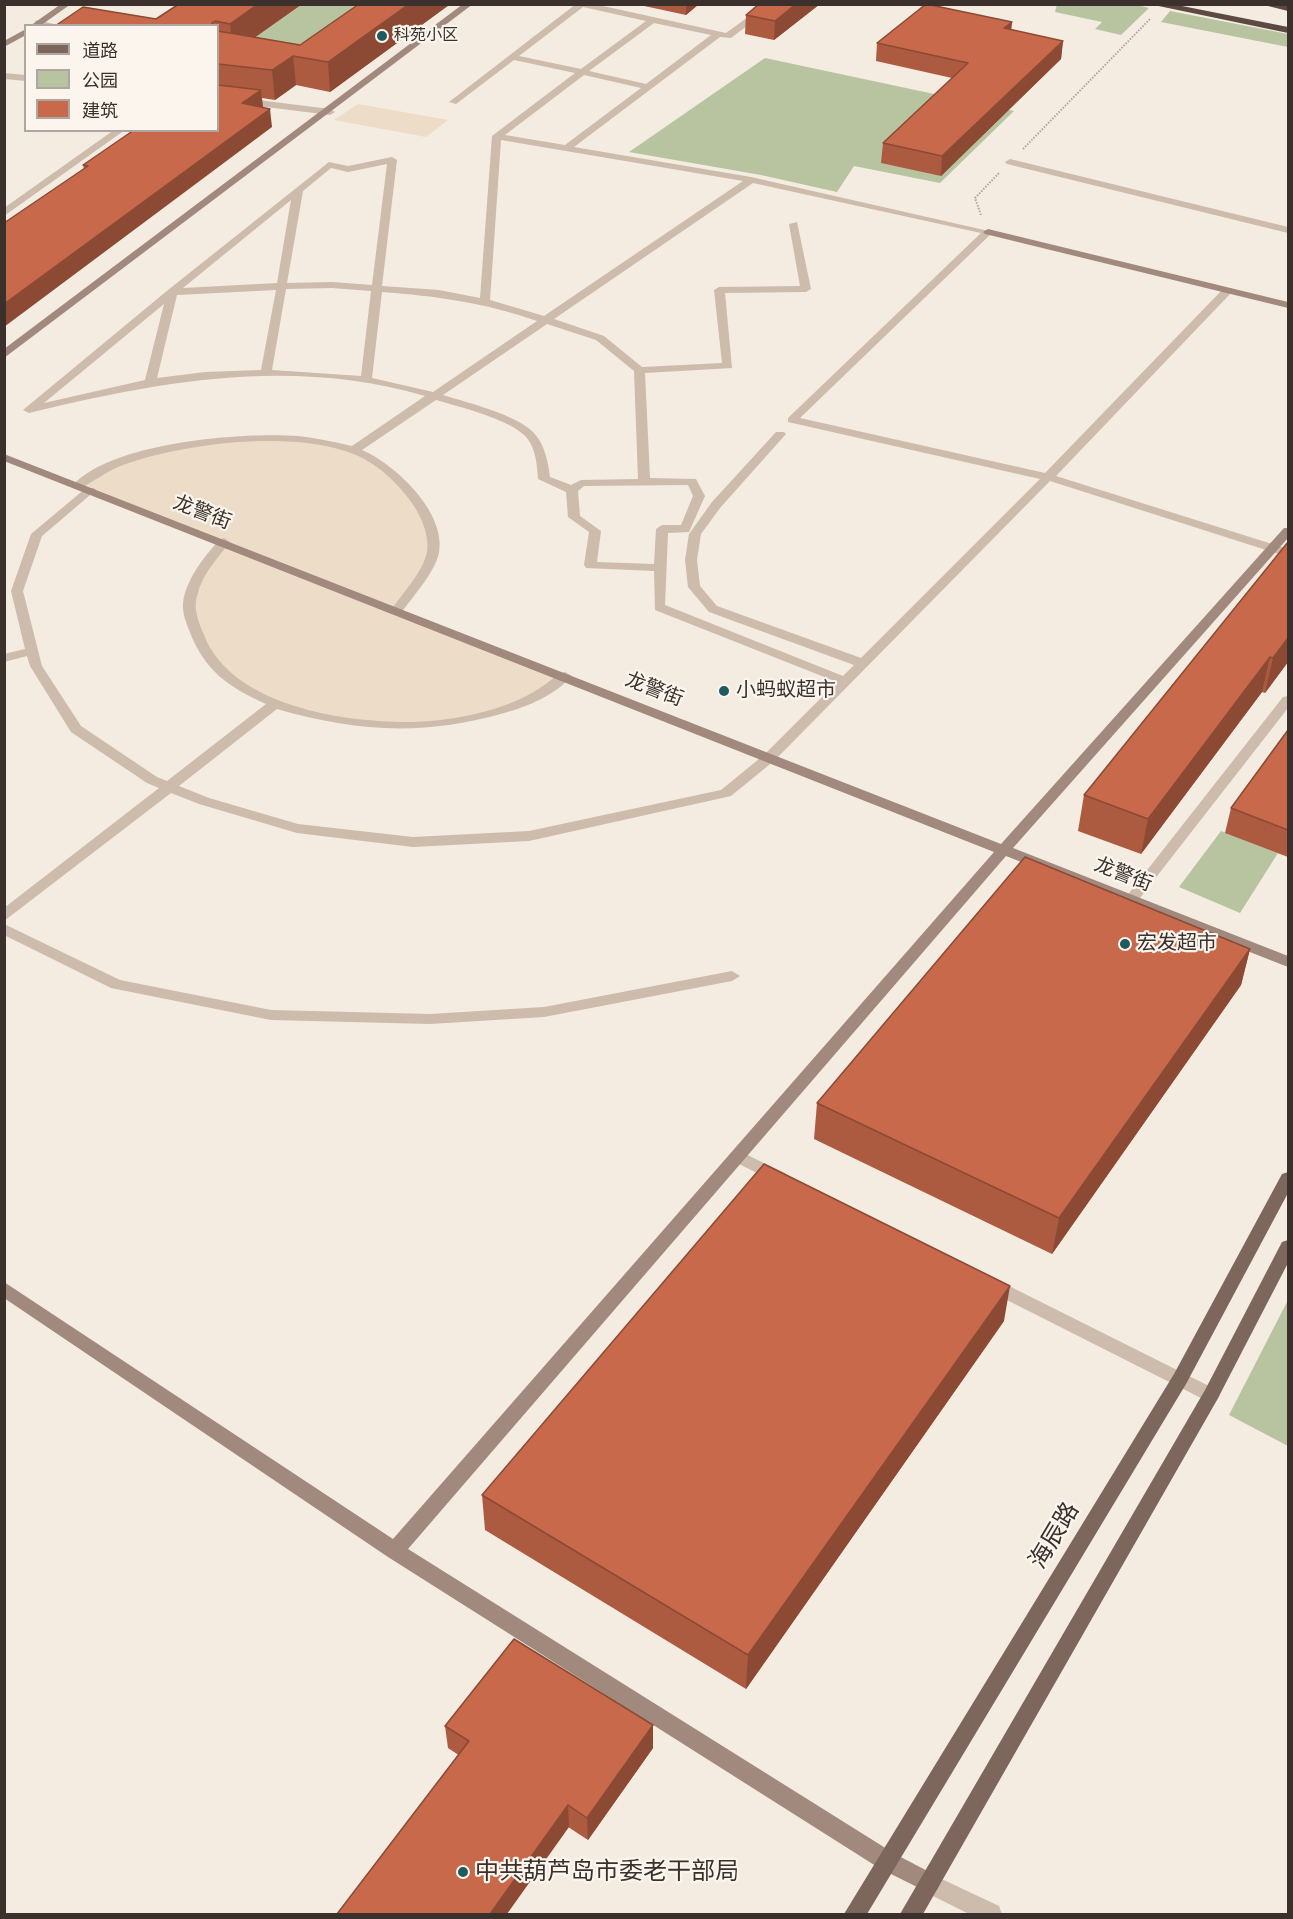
<!DOCTYPE html>
<html>
<head>
<meta charset="utf-8">
<style>
  body { margin:0 }
  #map { position:relative; width:1293px; height:1919px; overflow:hidden; background:#f4ebe1; font-family:"Space Grotesk","Noto Sans SC",sans-serif }
  canvas { display:block }
  .frame { position:absolute; inset:0; border:6px solid #3b302b; pointer-events:none }
  .legend { position:absolute; left:24px; top:24px; width:195px; height:108px; box-sizing:border-box; background:#fbf5ee; border:2px solid #aea6a0; margin:0; padding:8px 10px; list-style:none; font-size:18px; color:#3b302b }
  .legend li { display:flex; align-items:center; gap:12px; height:30px }
  .legend b { width:30px; border:2px solid #aea6a0 }
</style>
</head>
<body>
<div id="map">
<canvas width="1293" height="1919"></canvas>
<div class="frame"></div>
<ul class="legend">
<li><b style="height:8px;background:#7d675c"></b>道路</li>
<li><b style="height:16px;background:#b8c4a0"></b>公园</li>
<li><b style="height:16px;background:#c8694b"></b>建筑</li>
</ul>
</div>
<script>
const ctx = document.querySelector('canvas').getContext('2d');
ctx.lineJoin = 'round';
function paint(path, color) { ctx.fillStyle = color; ctx.fill(path, 'evenodd'); }
function strokePath(path, color, width, dash) { ctx.strokeStyle = color; ctx.lineWidth = width; ctx.lineCap = dash ? 'butt' : 'round'; ctx.setLineDash(dash || []); ctx.stroke(path); }
function drawText(font, color, halo, rows, align = 'center') {
  ctx.font = font + ' "Space Grotesk","Noto Sans SC",sans-serif'; ctx.lineWidth = 4.5; ctx.setLineDash([]); ctx.textBaseline = 'middle'; ctx.strokeStyle = halo; ctx.fillStyle = color; for (const [text, x, y, turn = 0] of rows) {
    ctx.save(); ctx.translate(x, y); ctx.rotate((+turn || 0) * Math.PI / 180); ctx.textAlign = isNaN(turn) ? turn : align; if (halo) ctx.strokeText(text, 0, 0); ctx.fillText(text, 0, 0); ctx.restore();
  }
}
paint(new Path2D(`
  M1057,4H1133L1149,8L1121,35L1095,29L1102,22L1055,12Z
  M301,5H373L291,66L218,42Z
  M1170,11L1288,34V47L1161,22Z
  M765,58L1014,111L940,183L854,166L837,192L761,175L629,152Z
  M1221,831L1278,853L1240,913L1179,887Z
  M1288,1300V1446L1229,1415Z`), '#b8c4a0');
paint(new Path2D(`
  M358,104L448,120L426,137L334,120Z
  M290,439L354,450L408,489L428,516L431,557L397,610L565,676L533,698L482,715L407,726L323,719L275,704L224,676L189,605L200,576L224,543L79,485L117,463L212,442Z`), '#ecdcc8');
strokePath(new Path2D(`
  M1023,149L1150,19
  M981,215L975,198L999,173`), '#b9a596', 2, [1.5, 1.5]);
paint(new Path2D(`
  M576,4H594L726,33L766,4H776L731,38L720,37L574,147L751,177L993,232L800,418L1045,473L1224,288H1232V292L1056,476L1288,549V557L1050,481L775,760L731,796L529,841L413,847L297,833L199,804L171,793L4,921V908L159,788L147,783L71,732L30,666L27,656L4,662V654L25,649L11,591L31,534L86,488H94L96,490L42,536L23,591L42,666L81,726L157,777L167,781L266,704C228,687 204,670 189,630C186,622 182,612 183,603C186,579 204,557 220,539L224,538L230,542C217,559 202,574 197,596C193,610 199,623 204,635C231,705 341,722 407,722C446,722 495,713 530,694C541,688 551,680 560,673L565,672L572,676C555,695 527,707 504,713C424,736 356,732 277,709L179,786L209,798L298,824L413,837L529,831L721,790L765,754L837,682L655,610L654,571L586,568L584,565L589,532L568,517L566,492L538,479C537,466 536,449 527,438C511,419 459,407 436,400L362,450C395,464 447,513 439,553C434,574 413,596 401,613L397,614L391,610C402,594 423,572 427,552C430,532 418,509 405,494C392,478 375,463 356,455C296,429 183,443 123,465C109,470 96,480 83,487L79,489L73,485C113,442 241,432 298,436C316,438 334,442 352,446L425,396C292,357 161,381 29,413L23,410L168,290L329,162L348,166L392,157L397,160L382,286L439,290L480,298L492,136L575,73L514,60L456,104L449,102ZM583,7L646,21L581,69L519,56ZM654,23L711,35L646,84L589,71ZM584,75L641,88L565,145L505,135ZM501,140L743,181L544,316L490,300ZM387,164L372,285L332,282L287,283L303,191L331,168L348,172ZM753,183L981,233L788,418V422L1040,479L861,658L717,606L700,586L697,560L701,534L720,508L786,434L784,432H776L712,502L689,534L685,560L688,587L709,612L854,665L843,676L665,605L668,533L689,532L705,496L696,479L650,478L645,373L732,368L725,293L806,292L811,289L797,222L789,224L800,286L719,287L714,290L722,363L642,367L604,336L554,319ZM291,200L277,283L183,288ZM332,288L371,291L361,376L272,370L286,289ZM276,290L261,370L205,372L157,378L177,295ZM382,292C436,296 486,303 537,321L433,392L372,378ZM164,304L145,380L44,403ZM547,324L596,340L634,371L638,479L581,480L571,485L550,477C548,462 545,445 534,433C516,414 468,403 443,395ZM688,485L693,496L681,525H662L656,529L654,564L597,562L601,531L580,516L578,491L584,486Z
  M38,20L54,24L55,26L35,25V21Z
  M4,73L26,75V81L4,79Z
  M218,95L330,109L335,112L330,115L218,101Z
  M114,130H125L4,216V208Z
  M1010,159L1288,227V233L1007,164L1005,162Z
  M1288,696V708L1136,903H1126L1124,900L1126,897L1283,697Z
  M4,924L120,980L271,1010L430,1014L544,1007L732,971L740,976L732,981L544,1017L430,1024L271,1020L111,988L4,935Z
  M739,1151L785,1173L787,1177L785,1181H773L733,1161L731,1157L733,1153Z
  M991,1277L1217,1390L1220,1395L1217,1400L1211,1402L1205,1400L985,1289L982,1284L985,1279Z
  M929,1873L999,1906L1002,1914H969L921,1890L918,1883L921,1876Z`), '#cdbbac');
paint(new Path2D(`
  M61,4H71L40,26H30Z
  M463,4H473L4,358V349Z
  M26,29V35L4,47V41Z
  M988,229L1288,302V308L985,234L983,232Z
  M4,454L1001,844L1284,528H1288V538L1013,848L1288,956V967L1006,856L408,1549L895,1854L937,1876L940,1883L937,1890L929,1893L879,1868L388,1557L4,1298V1282L393,1539L994,852L4,461Z`), '#a18a7d');
paint(new Path2D(`
  M1288,1172V1193L1186,1384L867,1914H844L1174,1374L1282,1174Z
  M1288,1240V1263L1217,1400L923,1914H900L1205,1390L1282,1242Z`), '#7d675c');
paint(new Path2D(`
  M1149,4H1172L1288,27V33Z
  M1267,4L1288,5V11L1268,6Z`), '#5c4a42');
paint(new Path2D(`
  M179,4H302L255,37L300,45L449,5L330,92L296,85L275,100L262,98L263,107L272,127L84,169L83,165L218,130V26H55L156,19Z
  M635,4H699L686,15Z
  M820,4L774,40L745,34L746,15Z
  M1012,22L1011,30L1063,41L1061,59L941,176L881,163L883,143L952,78L876,61L877,43Z
  M1288,542V662L1265,693L1262,692L1141,854L1078,831L1084,795Z
  M1288,730V857L1225,833L1231,808Z
  M1250,949L1241,985L1052,1254L814,1139L817,1103Z
  M1004,1321L746,1689L485,1530L482,1495Z
  M653,1725V1748L588,1840L448,1748L445,1726Z`), '#ac5a40');
paint(new Path2D(`
  M258,4H302L233,53L230,24Z
  M409,4L449,5L330,92L328,62Z
  M686,4H699L686,15Z
  M796,4H820L774,40L775,21Z
  M1012,22L1010,40L1004,28Z
  M1063,41L1061,59L941,176L942,156Z
  M293,56L296,85L275,100L272,70Z
  M261,90L263,109L242,103Z
  M270,109L272,127L4,327V304Z
  M1288,638V662L1265,693L1273,658Z
  M1270,657L1262,692L1141,854L1148,819Z
  M1250,949L1241,985L1052,1254L1059,1218Z
  M1010,1286L1004,1321L746,1689L748,1655Z
  M653,1725V1748L588,1840L587,1818Z
  M568,1805L569,1827L507,1914H490Z`), '#8c4a34');
const building = new Path2D(`
  M179,4H258L230,24L215,21L212,23L213,26H55L83,7L156,19Z
  M359,4H409L328,62L293,56L272,70L218,64V31L300,45Z
  M759,4H796L775,21L746,15Z
  M926,4L1012,22L1004,28L1063,41L942,156L883,143L968,63L877,43Z
  M218,85L261,90L242,103L270,109L4,304V223L88,166L83,165L134,130H218Z
  M1288,542V638L1273,658L1270,657L1148,819L1084,795Z
  M1288,730V830L1231,808Z
  M1025,857L1250,949L1059,1218L817,1103Z
  M764,1164L1010,1286L748,1655L482,1495Z
  M514,1639L653,1725L587,1818L568,1805L490,1914H337L469,1741L445,1726Z`);
paint(building, '#c8694b');
strokePath(building, '#8c4a34', 1.5);
for (const [x, y, r, color] of [
  [382,36,6,"#1f5a5e"],
  [724,691,6,"#1f5a5e"],
  [1125,944,6,"#1f5a5e"],
  [463,1872,6,"#1f5a5e"]
]) { const dot = new Path2D(); dot.arc(x, y, r, 0, 2 * Math.PI); ctx.fillStyle = color; ctx.fill(dot); strokePath(dot, '#fbf5ee', 2); }
drawText('16px', '#3b302b', '#fbf5ee', [
  ["科苑小区",394,36]
], 'left');
drawText('20px', '#3b302b', '#fbf5ee', [
  ["龙警街",202,513,21],
  ["龙警街",654,690,21],
  ["龙警街",1123,875,21]
]);
drawText('20px', '#3b302b', '#fbf5ee', [
  ["小蚂蚁超市",736,691],
  ["宏发超市",1137,944]
], 'left');
drawText('24px', '#3b302b', '#fbf5ee', [
  ["海辰路",1055,1536,-59]
]);
drawText('24px', '#3b302b', '#fbf5ee', [
  ["中共葫芦岛市委老干部局",475,1872]
], 'left');
</script>
</body>
</html>
